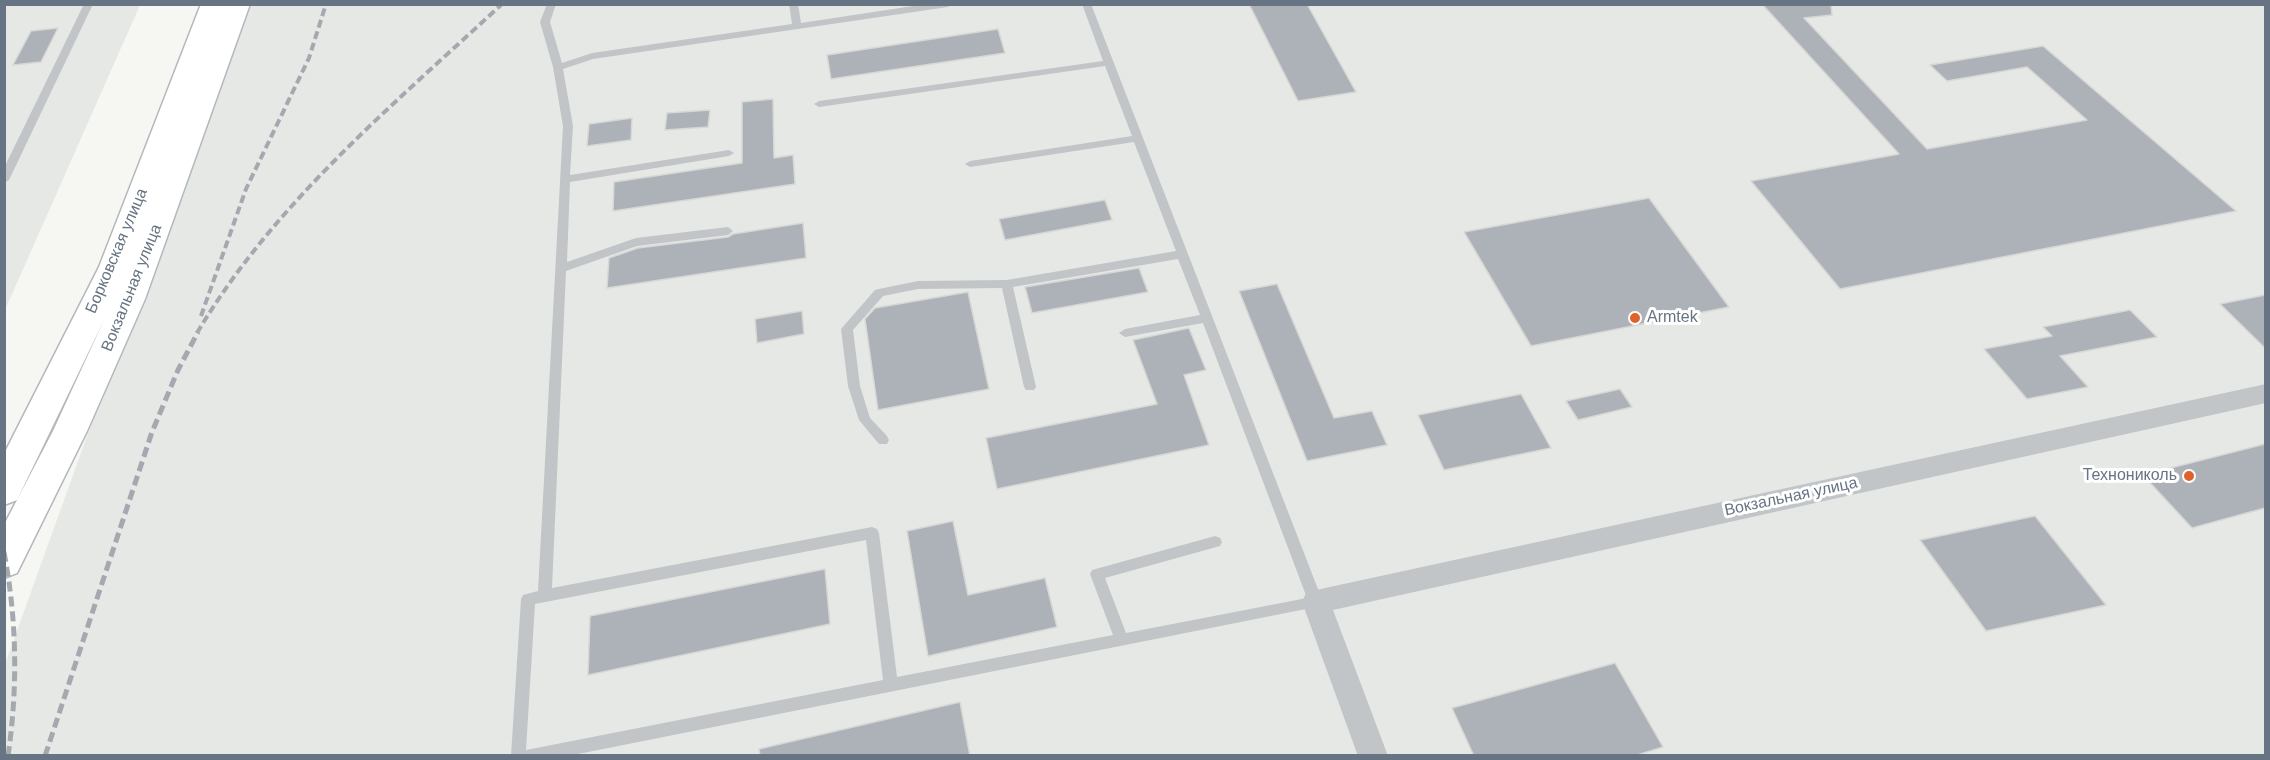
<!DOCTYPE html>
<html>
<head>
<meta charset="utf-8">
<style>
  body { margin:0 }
  #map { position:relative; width:2270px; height:760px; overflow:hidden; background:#f6f6f3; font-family:Arial,sans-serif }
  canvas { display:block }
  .frame { position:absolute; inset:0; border:6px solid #667483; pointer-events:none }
</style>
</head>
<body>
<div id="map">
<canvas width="2270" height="760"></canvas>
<div class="frame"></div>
</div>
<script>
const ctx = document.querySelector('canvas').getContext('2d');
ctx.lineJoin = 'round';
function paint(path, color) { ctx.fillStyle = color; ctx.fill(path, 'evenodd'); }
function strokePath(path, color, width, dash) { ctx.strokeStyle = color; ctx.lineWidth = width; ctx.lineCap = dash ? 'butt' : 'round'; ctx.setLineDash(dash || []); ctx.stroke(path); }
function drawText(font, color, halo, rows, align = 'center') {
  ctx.font = font + ' Arial,sans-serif'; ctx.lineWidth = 6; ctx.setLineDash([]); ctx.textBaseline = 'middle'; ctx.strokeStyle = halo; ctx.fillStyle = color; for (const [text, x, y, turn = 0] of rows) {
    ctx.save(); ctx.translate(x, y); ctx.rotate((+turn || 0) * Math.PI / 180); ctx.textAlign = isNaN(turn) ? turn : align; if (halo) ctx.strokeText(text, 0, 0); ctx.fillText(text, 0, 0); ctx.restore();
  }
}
paint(new Path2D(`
  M5,5H140L5,310Z
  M242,5H2265V755L5,756L4,667Z`), '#e6e8e6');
const building = new Path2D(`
  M1249,4H1307L1356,92L1298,101Z
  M1762,4H1831L1832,15L1804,18L1927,149L2087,120L2027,67L1947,81L1930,65L2043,46L2236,211L1840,289L1751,181L1899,154Z
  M58,28L41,62L13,65L31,31Z
  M998,29L1005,53L831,79L827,55Z
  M773,99L774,158L793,155L795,184L613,211L614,182L742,163V102Z
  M710,110L708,127L665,130L667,113Z
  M632,118L631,140L587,146L589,124Z
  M1649,198L1729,307L1531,346L1464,232Z
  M1105,200L1112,220L1005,240L999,219Z
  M803,223L806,258L607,288L609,258L638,248L728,237L733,234Z
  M1139,268L1148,292L1032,313L1025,287Z
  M1277,284L1334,418L1372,411L1387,445L1307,461L1239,291Z
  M968,292L989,389L878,410L865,319L875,308Z
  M2265,295V348L2220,304Z
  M2130,310L2157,337L2060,356L2088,387L2027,399L1984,349L2052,336L2043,327Z
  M802,311L804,334L757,343L755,319Z
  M1189,328L1206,370L1184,375L1209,445L997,489L986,438L1157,404L1133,340Z
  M1620,389L1632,407L1578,420L1566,401Z
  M1521,394L1551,448L1444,470L1418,415Z
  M2265,444V508L2192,528L2143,475Z
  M2035,516L2106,605L1986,631L1920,540Z
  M953,521L968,595L1045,578L1057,627L928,656L907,531Z
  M825,569L830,624L588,675L590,616Z
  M1615,663L1663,747L1634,756H1474L1452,708Z
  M960,702L970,756H760L759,749Z`);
paint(building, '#acb2b8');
strokePath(building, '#d7d7d5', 1.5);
const secondary = new Path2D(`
  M201,4H250L145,299L87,431L17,573L4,578V525L53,431L105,318L17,500L4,505V454L99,267Z`);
strokePath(secondary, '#b4b8bd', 3);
paint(new Path2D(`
  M84,4H93L9,180L4,183V168Z
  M547,4H556L550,22L562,63L592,53L792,24L789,4H798L801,23L926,4H952L948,7L593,59L563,69L573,126L570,175L729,150L734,153L729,156L570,182L567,262L636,238L728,227L733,231L728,235L637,246L566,271L552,588L872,527L877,529L879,533L897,677L1113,635L1090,574L1092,570L1215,536L1220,538L1222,542L1220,546L1105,578L1126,633L1307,598L1203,323L1125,337L1119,333L1125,329L1200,315L1178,259L1013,287L1036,387L1034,390H1026L1024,387L1002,288L918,289L883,296L853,330L860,386L870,418L887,436L889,440L887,444H879L859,420L848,386L841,329L875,290L879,289L918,281L1007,280L1176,251L1134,142L970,167L965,164L970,161L1132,136L1105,66L819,107L814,104L819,101L1103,61L1082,4H1091L1323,602L1321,606L568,756H511L521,599L523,595L538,591L563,126L553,67L540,22ZM866,540L883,680L526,750L535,604Z`), '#c1c5c8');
paint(new Path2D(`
  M2266,384V403L1333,610L1388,756H1358L1302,602L1306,593L1316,590Z`), '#c1c5c8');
paint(secondary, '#fff');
strokePath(new Path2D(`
  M201,316L246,189L309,58L326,4
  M197,333C274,203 392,106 502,4`), '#a4a9af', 4, [8, 4]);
strokePath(new Path2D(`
  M4,552C17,620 18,687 8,756
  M45,756L152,432L178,370L198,332`), '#a4a9af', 5, [10, 5]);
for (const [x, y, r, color] of [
  [1635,318,6,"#df622a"],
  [2189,476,6,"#df622a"]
]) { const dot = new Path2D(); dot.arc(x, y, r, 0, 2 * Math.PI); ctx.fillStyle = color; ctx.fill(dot); strokePath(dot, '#fff', 2); }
drawText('16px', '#667483', '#fff', [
  ["Борковская улица",117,251,-67],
  ["Вокзальная улица",132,288,-68],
  ["Вокзальная улица",1791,497,-12]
]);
drawText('16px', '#667483', '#fff', [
  ["Armtek",1647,318],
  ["Технониколь",2177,476,"right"]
], 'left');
</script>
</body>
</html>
